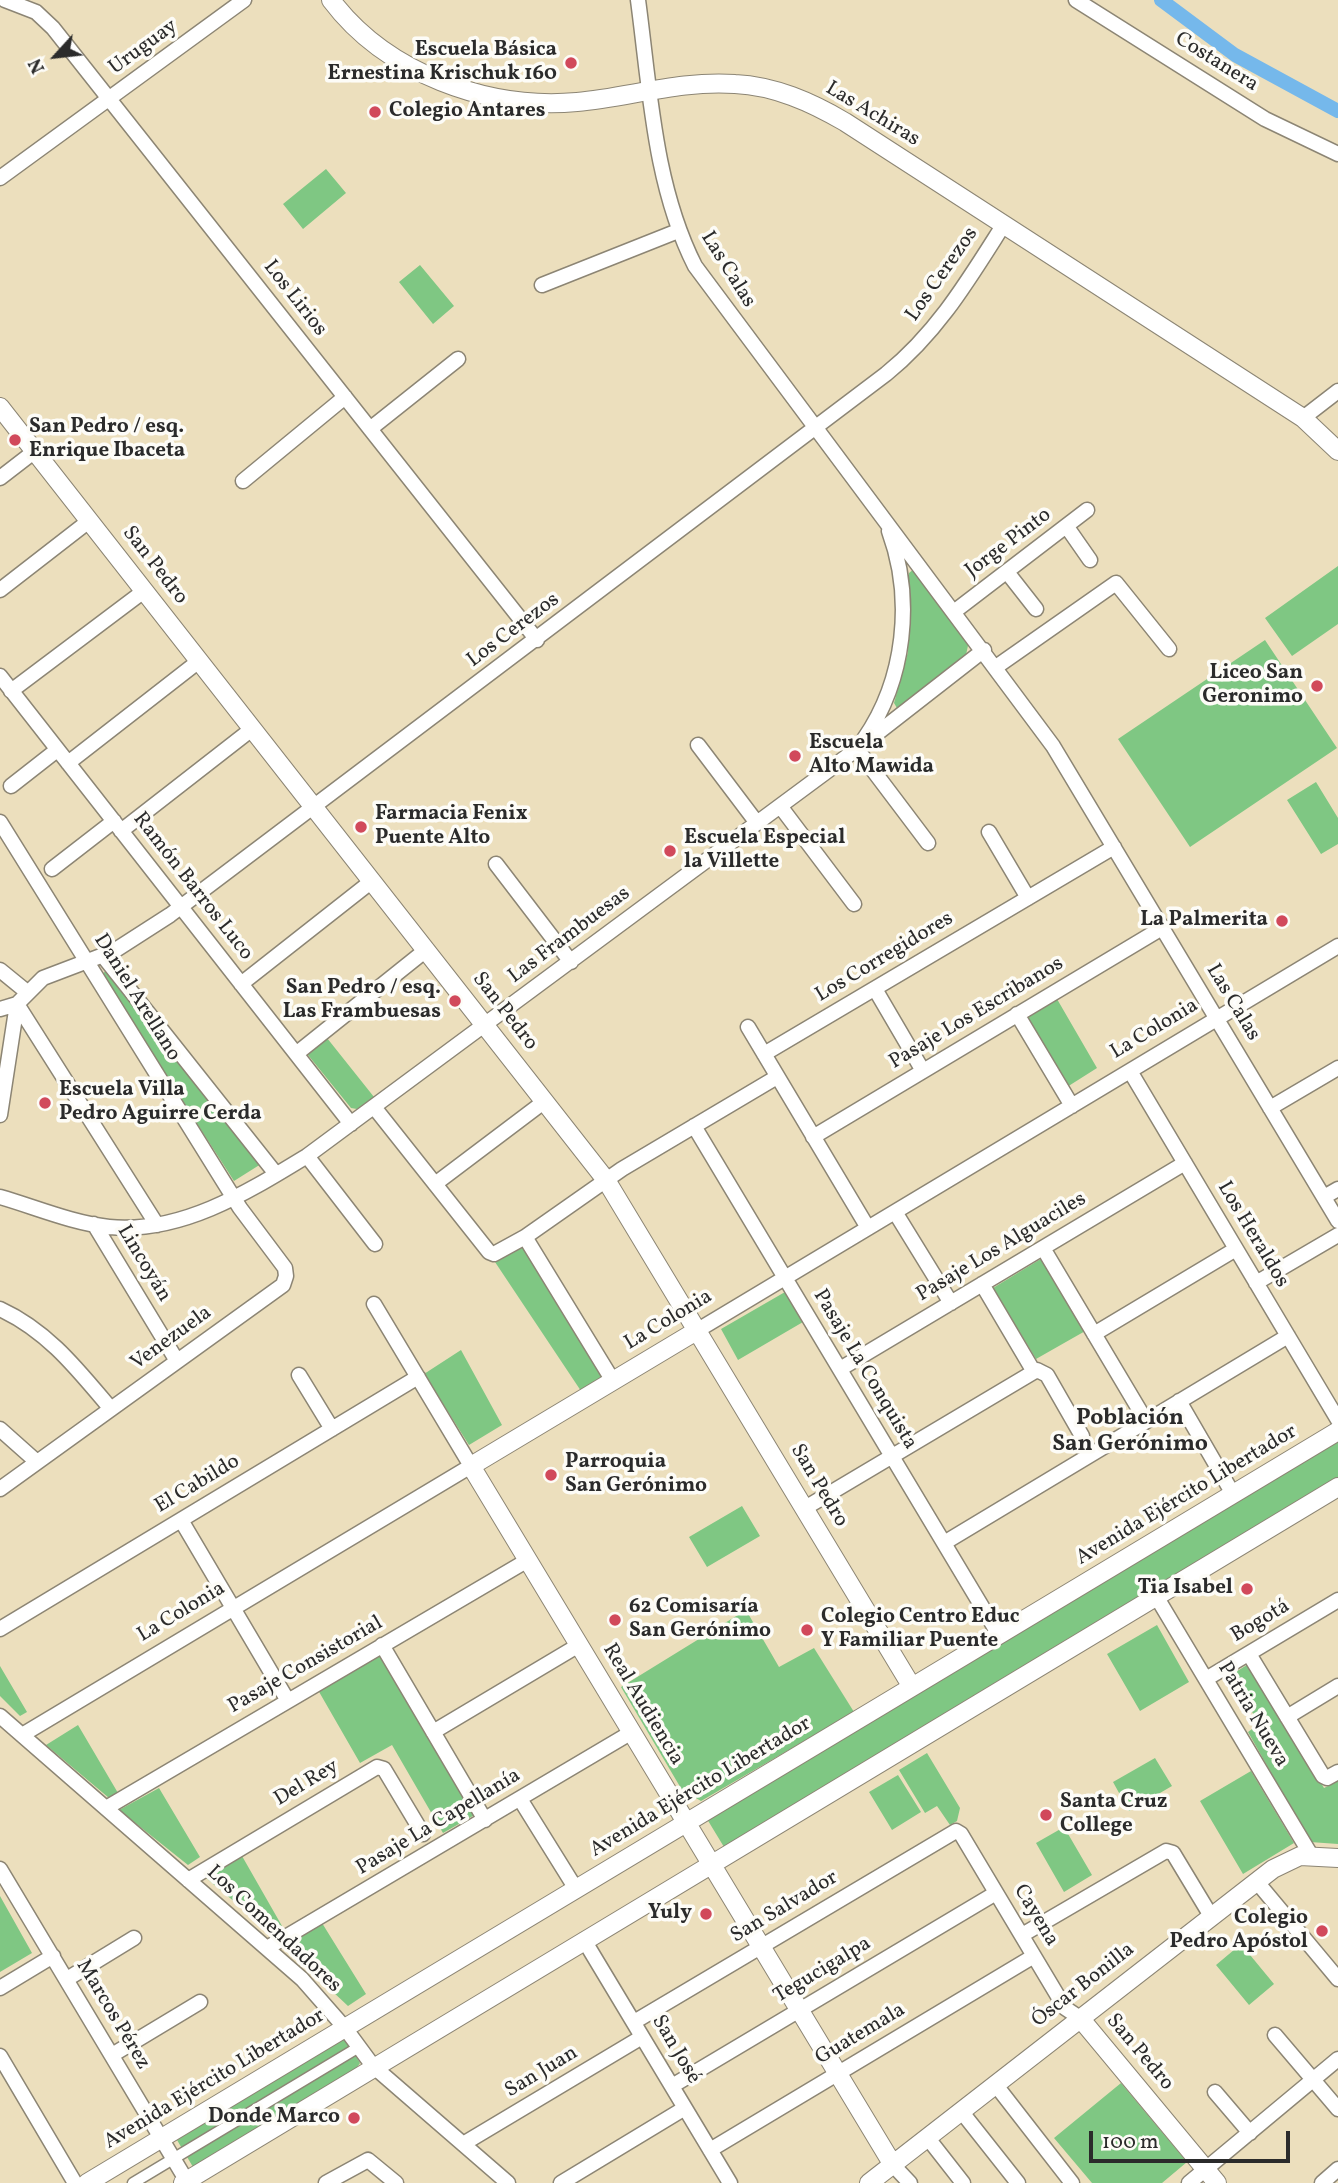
<!DOCTYPE html>
<html>
<head>
<meta charset="utf-8">
<style>
  body { margin:0 }
  #map { position:relative; width:1338px; height:2183px; overflow:hidden; background:#ecdfbd; font-family:Vollkorn,serif }
  canvas { display:block }
  .north { position:absolute; left:21px; top:21px; width:70px; height:70px; -webkit-text-stroke:5px #fdfcf7; paint-order:stroke; rotate:243deg; font-size:19px; font-weight:700; line-height:28px; text-align:center; color:#2b2b2b }
  .north::after { content:''; display:block; margin:auto; width:24px; height:32px; background:#2b2b2b; clip-path:polygon(50% 0,100% 100%,50% 72%,0 100%) }
  .scale { position:absolute; left:1089px; top:2131px; width:201px; height:32px; box-sizing:border-box; border:4px solid #2b2b2b; border-top:0; padding-left:9px; font-size:21px; line-height:24px; white-space:nowrap; color:#2b2b2b; -webkit-text-stroke:5px #fdfcf7; paint-order:stroke }
</style>
</head>
<body>
<div id="map">
<canvas width="1338" height="2183"></canvas>
<div class="north">N</div>
<div class="scale">100 m</div>
</div>
<script>
const ctx = document.querySelector('canvas').getContext('2d');
ctx.lineJoin = 'round';
function paint(path, color) { ctx.fillStyle = color; ctx.fill(path, 'evenodd'); }
function strokePath(path, color, width, dash) { ctx.strokeStyle = color; ctx.lineWidth = width; ctx.lineCap = dash ? 'butt' : 'round'; ctx.setLineDash(dash || []); ctx.stroke(path); }
function drawText(font, color, halo, rows, align = 'center') {
  ctx.font = font + ' Vollkorn,serif'; ctx.lineWidth = 7; ctx.setLineDash([]); ctx.textBaseline = 'middle'; ctx.strokeStyle = halo; ctx.fillStyle = color; for (const [text, x, y, turn = 0] of rows) {
    ctx.save(); ctx.translate(x, y); ctx.rotate((+turn || 0) * Math.PI / 180); ctx.textAlign = isNaN(turn) ? turn : align; if (halo) ctx.strokeText(text, 0, 0); ctx.fillText(text, 0, 0); ctx.restore();
  }
}
paint(new Path2D(`
  M326,169L346,193L303,229L283,204Z
  M420,265L454,306L433,324L399,282Z
  M1338,566V624L1292,656L1265,618Z
  M915,568L969,641L966,655L897,708L894,703L908,652L909,573Z
  M1265,640L1337,748L1190,847L1118,739Z
  M1316,782L1338,818V844L1321,854L1287,800Z
  M107,970L261,1164L234,1181L101,975Z
  M1057,999L1097,1068L1067,1087L1027,1018Z
  M327,1038L374,1097L357,1109L351,1108L308,1055Z
  M524,1243L605,1376L581,1391L495,1262Z
  M1046,1259L1087,1330L1036,1359L993,1288L1039,1260Z
  M785,1292L803,1322L738,1360L721,1329Z
  M461,1350L502,1425L469,1445L424,1374Z
  M1338,1442V1481L724,1847L707,1819Z
  M742,1506L760,1536L707,1567L689,1537Z
  M746,1610L779,1667L814,1648L854,1712L701,1801L682,1790L621,1687Z
  M1157,1625L1189,1682L1140,1711L1107,1654Z
  M385,1652L478,1813L443,1833L392,1745L360,1763L318,1690Z
  M1250,1663L1324,1788L1338,1781V1844L1310,1842L1248,1732L1259,1724L1231,1675Z
  M0,1666L27,1712L20,1716L0,1696Z
  M78,1725L118,1793L109,1798L46,1745Z
  M927,1753L960,1808L957,1821L950,1825L937,1806L925,1813L899,1770Z
  M1155,1758L1172,1786L1129,1811L1113,1782Z
  M1251,1771L1294,1843L1243,1874L1200,1801Z
  M898,1775L921,1812L892,1830L869,1792Z
  M159,1788L200,1857L188,1865L119,1810Z
  M1064,1827L1092,1875L1064,1892L1036,1843Z
  M242,1856L282,1926L272,1933L206,1878Z
  M0,1896L32,1953L0,1972Z
  M322,1923L366,1994L348,2006L284,1946Z
  M1241,1944L1274,1984L1249,2005L1216,1965Z
  M340,2038L347,2041L360,2063L356,2069L193,2167L177,2140Z
  M1121,2083L1187,2162L1162,2183H1092L1054,2138Z`), '#7fc783');
strokePath(new Path2D(`
  M1161,0L1235,55L1338,111`), '#75b8eb', 14);
const pedestrian = new Path2D(`
  M133,2183L359,2047`);
const minor = new Path2D(`
  M5,0L36,12L53,28L537,640
  M638,0C650,89 654,185 695,266L1053,746L1338,1221
  M1076,0L1265,119L1338,154
  M0,178L244,0
  M542,285L678,231
  M1303,418L1338,391
  M370,429L458,359
  M0,478L35,451
  M243,481L345,397
  M1067,527L1090,560
  M1007,572L1036,609
  M0,590L89,521
  M955,611L1087,510
  M996,667L1116,583L1169,649
  M0,676L351,1124
  M11,691L144,591
  M864,739C905,680 914,599 889,531
  M698,745L757,823
  M857,749L928,843
  M68,763L199,661
  M11,786L57,750
  M780,806L854,904
  M0,822L240,1208L285,1268L286,1276L283,1285L0,1489
  M121,831L252,729
  M989,832L1028,898
  M496,864L571,962
  M52,869L114,821
  M103,956L276,1174
  M0,970L27,992
  M241,984L372,881
  M875,989L923,1071
  M17,1004L157,1225
  M0,1009L17,1004L43,978L114,951L170,915L886,374C938,332 969,279 1004,224
  M1017,1014L1072,1106
  M748,1027L868,1228
  M296,1054L426,950
  M764,1054L1114,847
  M1130,1071L1338,1420
  M374,1107L489,1252L494,1254L525,1237L622,1169L777,1077
  M1270,1108L1338,1068
  M0,1115L17,1004
  M694,1126L999,1635
  M813,1137L1162,928
  M307,1156L375,1244
  M435,1184L545,1101
  M0,1197C35,1207 72,1223 109,1227C181,1234 248,1192 307,1156L857,749L984,650
  M1324,1197L1338,1189
  M895,1212L951,1303
  M94,1224L177,1361
  M525,1237L613,1381
  M1043,1248L1146,1421
  M1256,1283L1338,1235
  M982,1284L1034,1372
  M0,1309C48,1331 78,1370 111,1409
  M698,1330L1338,946
  M1094,1334L1236,1249
  M840,1369L1185,1163
  M299,1375L332,1429
  M1179,1401L1233,1494
  M0,1429L37,1462
  M805,1508L1037,1370L1047,1375L1082,1436
  M181,1520L288,1701
  M944,1543L1288,1336
  M1156,1596L1311,1855
  M0,1629L418,1377
  M382,1645L485,1820
  M1249,1654L1323,1776L1327,1778L1338,1772
  M1206,1679L1338,1600
  M0,1716L302,1979L345,2028L373,2066L508,2183
  M1287,1717L1338,1686
  M433,1732L579,1645
  M22,1735L471,1466L374,1304
  M520,1799L576,1889
  M106,1808L528,1560
  M0,1869L188,2183
  M188,1880L377,1767L384,1769L423,1834
  M1257,1882L1338,1979
  M1022,1935L1166,1851L1173,1853L1211,1916
  M584,1940L730,2183
  M267,1948L632,1732
  M67,1979L134,1938
  M0,1988L53,1956
  M634,2022L956,1831L961,1834L1065,2008L1080,2018
  M1275,2035L1338,2109
  M112,2055L200,2002
  M0,2056L75,2183
  M995,2084L1072,2183
  M672,2086L996,1893
  M1215,2092L1250,2133
  M961,2111L1018,2183
  M927,2137L963,2183
  M463,2144L642,2037
  M710,2150L1034,1956
  M893,2165L910,2183
  M326,2183L368,2160L396,2183
  M561,2183L685,2108
  M1189,2183L1338,2059
  M1322,2183L1338,2169`);
const tertiary = new Path2D(`
  M331,0C386,73 487,110 577,102C630,97 682,80 735,84C775,86 811,102 845,122L1303,418L1338,451
  M0,407L606,1180L912,1687
  M698,1330L471,1466L893,2165
  M1080,2018L1217,2183
  M87,2183L1338,1431
  M183,2183L1338,1487
  M869,2183L1273,1869L1300,1856L1338,1858`);
strokePath(pedestrian, '#8c8574', 13);
strokePath(minor, '#8c8574', 17);
strokePath(tertiary, '#8c8574', 20);
strokePath(pedestrian, '#fff', 10);
strokePath(minor, '#fff', 14);
strokePath(tertiary, '#fff', 18);
for (const [x, y, r, color] of [
  [571,63,7,"#d1495b"],
  [375,112,7,"#d1495b"],
  [15,440,7,"#d1495b"],
  [1317,686,7,"#d1495b"],
  [795,756,7,"#d1495b"],
  [361,827,7,"#d1495b"],
  [670,851,7,"#d1495b"],
  [1282,921,7,"#d1495b"],
  [455,1001,7,"#d1495b"],
  [45,1103,7,"#d1495b"],
  [551,1475,7,"#d1495b"],
  [1247,1589,7,"#d1495b"],
  [615,1620,7,"#d1495b"],
  [807,1630,7,"#d1495b"],
  [1046,1815,7,"#d1495b"],
  [706,1914,7,"#d1495b"],
  [1322,1931,7,"#d1495b"],
  [354,2118,7,"#d1495b"]
]) { const dot = new Path2D(); dot.arc(x, y, r, 0, 2 * Math.PI); ctx.fillStyle = color; ctx.fill(dot); strokePath(dot, '#fdfcf7', 2.5); }
drawText('21px', '#2b2b2b', '#fdfcf7', [
  ["Uruguay",144,48,-36],
  ["Costanera",1216,63,32],
  ["Las Achiras",872,115,31],
  ["Las Calas",727,270,58],
  ["Los Cerezos",943,275,-55],
  ["Los Lirios",294,299,52],
  ["Jorge Pinto",1009,544,-37],
  ["San Pedro",154,566,52],
  ["Los Cerezos",514,631,-37],
  ["Ramón Barros Luco",192,887,52],
  ["Las Frambuesas",570,936,-37],
  ["Los Corregidores",885,958,-31],
  ["Daniel Arellano",136,998,58],
  ["Las Calas",1232,1003,59],
  ["San Pedro",504,1012,52],
  ["Pasaje Los Escribanos",977,1014,-31],
  ["La Colonia",1155,1030,-31],
  ["Los Heraldos",1252,1235,59],
  ["Pasaje Los Alguaciles",1002,1248,-31],
  ["Lincoyán",143,1264,59],
  ["La Colonia",669,1321,-31],
  ["Venezuela",172,1339,-36],
  ["Pasaje La Conquista",864,1370,59],
  ["El Cabildo",198,1485,-31],
  ["San Pedro",818,1486,59],
  ["Avenida Ejército Libertador",1187,1496,-31],
  ["La Colonia",182,1613,-31],
  ["Bogotá",1261,1622,-31],
  ["Pasaje Consistorial",306,1666,-30],
  ["Real Audiencia",642,1705,59],
  ["Patria Nueva",1252,1715,59],
  ["Del Rey",307,1784,-31],
  ["Avenida Ejército Libertador",701,1788,-31],
  ["Pasaje La Capellanía",439,1823,-31],
  ["San Salvador",785,1908,-31],
  ["Cayena",1035,1916,59],
  ["Los Comendadores",273,1930,43],
  ["Tegucigalpa",823,1971,-31],
  ["Óscar Bonilla",1084,1986,-38],
  ["Marcos Pérez",112,2015,59],
  ["Guatemala",861,2035,-31],
  ["San José",675,2050,59],
  ["San Pedro",1139,2053,50],
  ["San Juan",542,2073,-31],
  ["Avenida Ejército Libertador",215,2080,-31]
]);
drawText('bold 21px', '#2b2b2b', '#fdfcf7', [
  ["Escuela Básica",557,51,"right"],
  ["Ernestina Krischuk 160",557,75,"right"],
  ["Colegio Antares",389,112],
  ["San Pedro / esq.",29,428],
  ["Enrique Ibaceta",29,452],
  ["Liceo San",1303,674,"right"],
  ["Geronimo",1303,698,"right"],
  ["Escuela",809,744],
  ["Alto Mawida",809,768],
  ["Farmacia Fenix",375,815],
  ["Puente Alto",375,839],
  ["Escuela Especial",684,839],
  ["la Villette",684,863],
  ["La Palmerita",1268,921,"right"],
  ["San Pedro / esq.",441,989,"right"],
  ["Las Frambuesas",441,1013,"right"],
  ["Escuela Villa",59,1091],
  ["Pedro Aguirre Cerda",59,1115],
  ["Parroquia",565,1463],
  ["San Gerónimo",565,1487],
  ["Tia Isabel",1233,1589,"right"],
  ["62 Comisaría",629,1608],
  ["San Gerónimo",629,1632],
  ["Colegio Centro Educ",821,1618],
  ["Y Familiar Puente",821,1642],
  ["Santa Cruz",1060,1803],
  ["College",1060,1827],
  ["Yuly",692,1914,"right"],
  ["Colegio",1308,1919,"right"],
  ["Pedro Apóstol",1308,1943,"right"],
  ["Donde Marco",340,2118,"right"]
], 'left');
drawText('bold 23px', '#2b2b2b', '#fdfcf7', [
  ["Población",1130,1420],
  ["San Gerónimo",1130,1446]
]);
</script>
</body>
</html>
